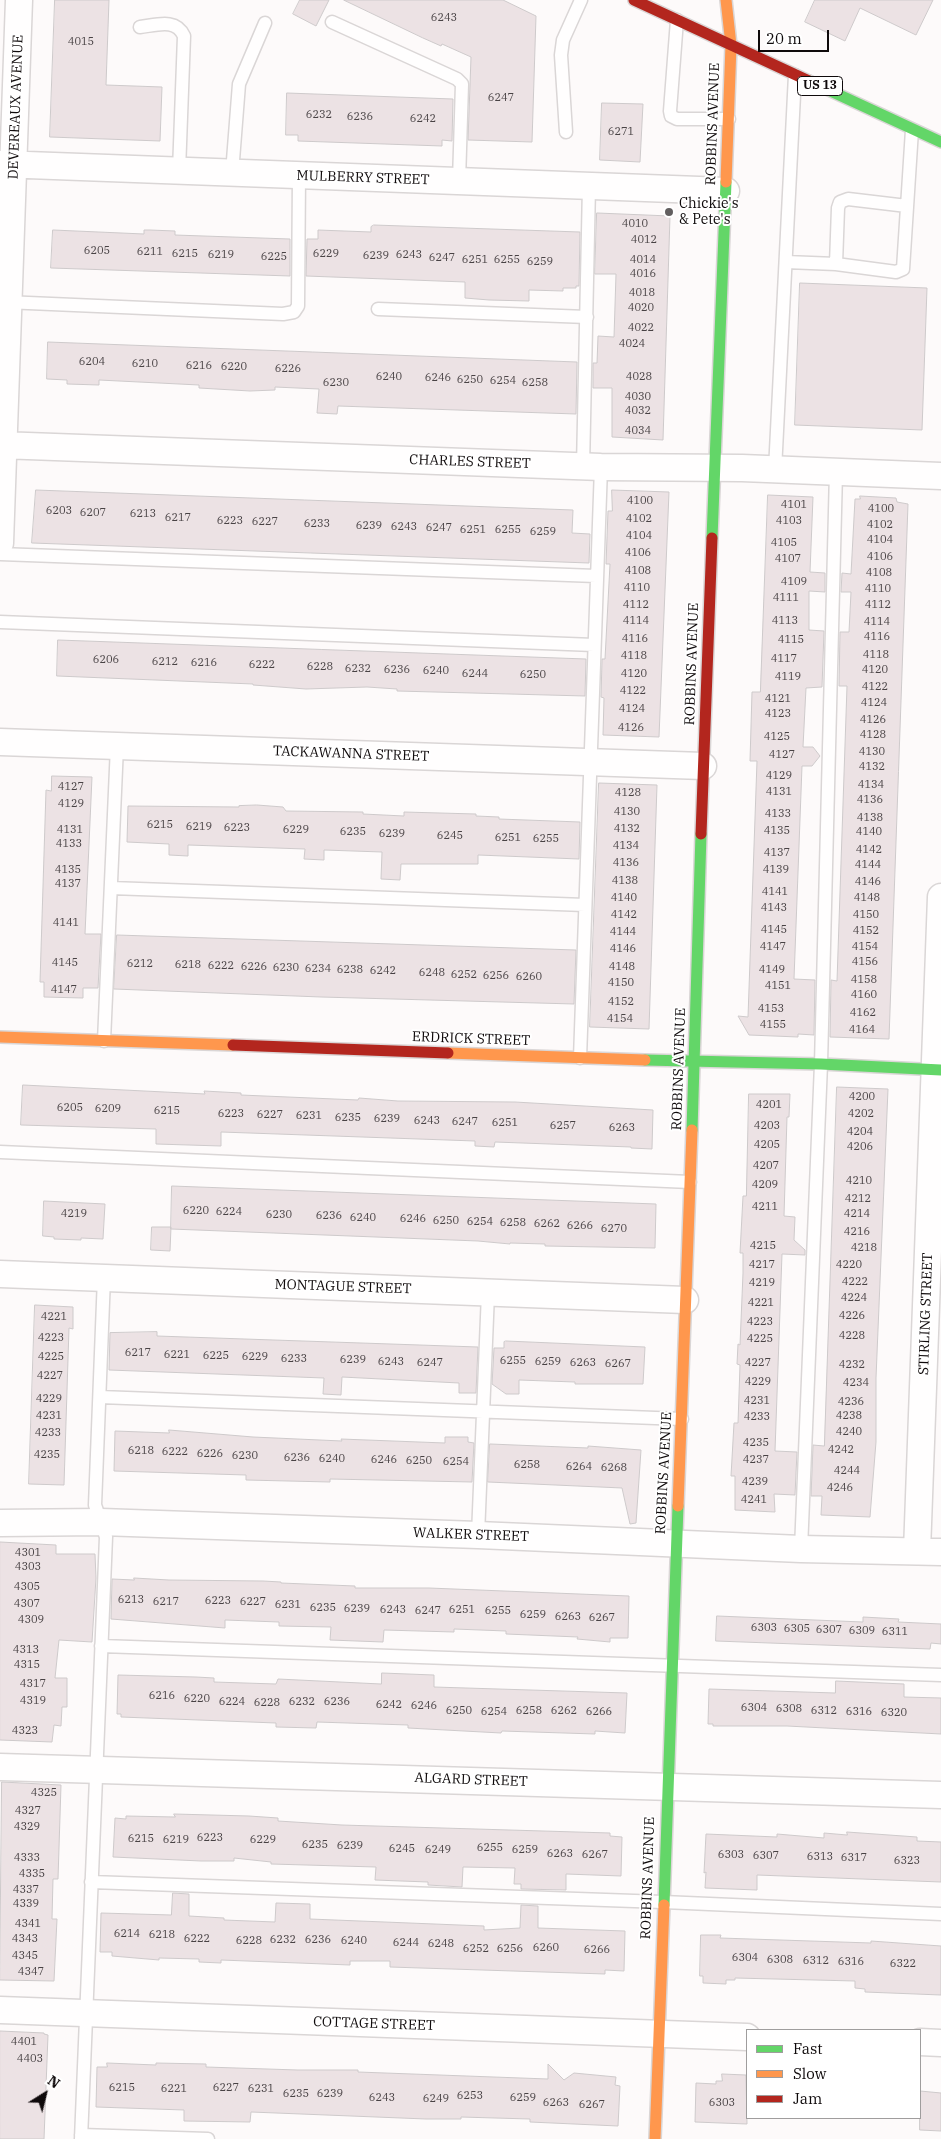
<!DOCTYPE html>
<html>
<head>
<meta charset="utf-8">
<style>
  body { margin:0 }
  #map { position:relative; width:941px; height:2139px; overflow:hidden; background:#fdfafa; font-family:"IBM Plex Serif",serif }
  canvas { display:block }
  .legend { position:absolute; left:746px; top:2029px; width:175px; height:90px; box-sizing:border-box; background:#fff; border:1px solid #9f9d9d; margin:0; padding:6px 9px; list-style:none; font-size:15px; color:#0f0a0b }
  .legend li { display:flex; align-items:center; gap:10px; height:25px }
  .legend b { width:25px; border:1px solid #9f9d9d }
  .north { position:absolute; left:20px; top:2069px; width:50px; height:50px; -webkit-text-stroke:4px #fff; paint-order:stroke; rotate:36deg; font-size:14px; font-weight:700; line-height:20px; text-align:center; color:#0f0a0b }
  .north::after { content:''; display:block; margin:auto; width:18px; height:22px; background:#0f0a0b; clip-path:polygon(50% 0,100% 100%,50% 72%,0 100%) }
  .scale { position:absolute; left:758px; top:30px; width:71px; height:22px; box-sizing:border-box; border:2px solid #0f0a0b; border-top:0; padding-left:6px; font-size:15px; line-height:18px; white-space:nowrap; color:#0f0a0b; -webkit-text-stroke:4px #fff; paint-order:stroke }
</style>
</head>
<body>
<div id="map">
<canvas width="941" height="2139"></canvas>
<ul class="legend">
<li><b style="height:6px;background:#63d668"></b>Fast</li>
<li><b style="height:6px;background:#ff974d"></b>Slow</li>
<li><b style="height:6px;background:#b3261e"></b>Jam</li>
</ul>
<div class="north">N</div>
<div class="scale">20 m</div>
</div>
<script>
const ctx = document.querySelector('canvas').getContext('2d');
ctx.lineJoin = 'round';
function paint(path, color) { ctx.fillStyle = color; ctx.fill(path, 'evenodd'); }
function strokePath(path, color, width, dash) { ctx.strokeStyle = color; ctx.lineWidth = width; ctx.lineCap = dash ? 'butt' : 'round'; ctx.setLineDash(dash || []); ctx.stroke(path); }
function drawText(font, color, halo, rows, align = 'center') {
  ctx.font = font + ' "IBM Plex Serif",serif'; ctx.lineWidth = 4; ctx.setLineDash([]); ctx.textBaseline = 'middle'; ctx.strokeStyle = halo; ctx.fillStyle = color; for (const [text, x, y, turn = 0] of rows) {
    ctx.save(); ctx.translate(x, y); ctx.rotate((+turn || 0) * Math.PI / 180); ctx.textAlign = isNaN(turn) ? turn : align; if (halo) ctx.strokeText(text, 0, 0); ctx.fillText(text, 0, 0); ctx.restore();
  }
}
const building = new Path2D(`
  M55,0H109L106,85L162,87L160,141L50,137Z
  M300,0H329L316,26L293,14Z
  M344,0H503L536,16L532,142L468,140L471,57L442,44L441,46L423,38Z
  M815,0H933L916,35L860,8L845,41L805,22Z
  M287,93L453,99L452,141L442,140V146L298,141V135H286Z
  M602,103L643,104L640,162L600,160Z
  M597,213L670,216L663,440L612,437V388H593V363H597L598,336L614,337L616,274H595Z
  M374,225L580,232L579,286H576V288H563V291L529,290V301L489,300L465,298V282L306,276L307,239H318V230L371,232V227Z
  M53,230L144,234V230H150L175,231V235L290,239V276L51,268Z
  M800,283L927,288L922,430L795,425Z
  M48,342L577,362L576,414L338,406L337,414L317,413L319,389L275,387V390L250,391L199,388V385L99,380V385L67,384V380L47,379Z
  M36,490L573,510L572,533L590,534L589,563L32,543Z
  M612,490L669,492L659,737L603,735L604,698L601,697L602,659H605L610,564H606L608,511H612Z
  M768,495L813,497L810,572L825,573V592L809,591V630L824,631L822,687L806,688L803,747H813L820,756L812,766H802L794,979L815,980L814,1035L798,1034V1037L749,1035L738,1016L748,1017L757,761H750L752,692H760Z
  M860,496L896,498L897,502L908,504L889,1039L830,1037L831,980L837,981L847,686H839L840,632H849L851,592H841L842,573L851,574L855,499H860Z
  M58,640L586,659L585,696L397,691V689L367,687L306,689L253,685V684L57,676Z
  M52,776L92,777L85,934H101L98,988H83V998L44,997V982H40L46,790L51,791Z
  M599,783L657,785L649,1029L590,1027Z
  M257,805L283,807L286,811L363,812V814L404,816V812L476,814V816L499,817V819L580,822L579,859L478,855V864H401L400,880L381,879L382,852L324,850V860L304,859L305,849L188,845V856L169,855V844L127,842L128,806L239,807V806Z
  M117,935L576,950L574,1004L321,997L114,989Z
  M23,1085L205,1094L204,1091L241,1093V1095L358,1100L359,1098L398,1101L515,1102L653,1110L652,1149L631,1148V1147L495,1142L494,1147L475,1146V1141L221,1132V1146L156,1144V1129L21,1125Z
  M837,1087L888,1089L876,1378V1442L870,1517L821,1515L822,1496H811L813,1445L824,1446Z
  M749,1094H790L789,1117H787L784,1216L795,1217L794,1240L805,1250V1255L782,1254L775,1451L797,1452L795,1495L774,1494L775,1512L735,1510V1476H731L734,1423H738L740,1365L737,1364L738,1344L740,1345L743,1273V1253H740L743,1196H746Z
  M172,1186L656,1204L655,1248L545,1246V1244L510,1243V1244L478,1241L171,1229Z
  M44,1201L105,1204L103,1239L81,1238V1240L54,1239V1237L43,1236Z
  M152,1227H171L170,1251L151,1250Z
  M35,1305L73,1307V1329L69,1328L64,1485L29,1484Z
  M157,1332V1336L478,1347L476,1393H459V1383L342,1377L341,1395L323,1394L324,1378L109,1370L110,1333Z
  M506,1341L645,1347L643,1384H575V1382L519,1380V1394H506L492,1384L494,1348H504V1342Z
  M169,1430L253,1437L342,1441L341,1439L445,1443V1437H468V1442L474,1443L472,1482L330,1479V1482L246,1480V1475L114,1471L115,1431L169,1433Z
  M490,1444L588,1448V1446L641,1450L636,1523L630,1524L622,1488L488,1482Z
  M0,1542L56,1545V1554H95L96,1578L92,1642L59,1640L55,1678H67V1707H62L61,1726L54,1725L52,1742L0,1740Z
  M134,1578L169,1580L263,1581L281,1582V1583L355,1586V1588H429L629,1596L628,1638H610V1642L577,1639L578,1637L506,1634V1631L454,1629V1632L384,1630L383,1642L330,1640L331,1627L279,1626V1622L225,1620V1628L111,1619L112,1579L134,1580Z
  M717,1616L863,1622V1617L899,1619L898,1622L941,1624V1644L931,1643L930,1649L716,1641Z
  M382,1673L434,1675V1687L627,1693L625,1733L595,1731V1734L502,1731L501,1733L408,1728V1725L317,1722L316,1728L276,1727V1723L121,1717V1714H117L118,1675L196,1677L214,1678V1682L276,1684L278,1679L381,1684Z
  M836,1681L904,1684V1697L941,1698V1734L787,1726H713V1724H708L709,1689L835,1693Z
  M2,1782L61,1785L58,1879H53L52,1919H57L54,1981L0,1980Z
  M174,1814L249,1816L278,1818V1821L342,1825L610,1833V1836L622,1837L621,1876L566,1874V1890L521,1889V1884H514L515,1868L463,1867L462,1887L428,1885V1882L375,1880L376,1867L271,1864V1862L234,1858V1861H201L113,1857L115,1818L126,1819V1816L175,1817Z
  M847,1832L917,1837V1841L941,1842V1882L757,1875V1890L705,1888L706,1872L704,1873L706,1834L777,1837V1834L824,1838V1833L847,1835Z
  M173,1893L189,1894V1916L224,1918V1920L275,1922L276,1903L310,1904V1919L484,1926V1930L520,1928L521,1905L538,1906V1928L625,1931L624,1971L605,1970V1974L390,1967V1961H350V1965L221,1960V1963L199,1962V1959L159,1958V1960L112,1956V1952H100L101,1913L171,1915Z
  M701,1935H721L720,1938L871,1943V1941L941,1946V1995L865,1992V1989L855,1988V1981L735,1978V1980H726V1984L703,1983V1976H700Z
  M0,2031L44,2033V2034L48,2035L44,2139H0Z
  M107,2063L156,2065V2063L206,2064V2067L298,2070H358V2072L548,2079V2064L564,2080L574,2073L616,2077L615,2085L620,2086L618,2126L530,2122V2119L495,2118L461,2117V2119H426L251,2112L250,2122L184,2121V2110L96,2107L97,2067H107Z
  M722,2074L746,2075L747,2124L695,2122L696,2083L716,2084V2081H722Z
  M920,2091L941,2093V2131L920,2130Z`);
paint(building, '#ece2e4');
strokePath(building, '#cecacb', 1);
const lane = new Path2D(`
  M677,20L670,111L671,116L677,119H729
  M332,22L457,79L462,84L459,181
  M140,27C157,25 176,18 184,36L179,171
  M566,132L561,55L563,40L581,0
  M232,173L239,84L265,23
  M786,262L836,264L896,272L903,269L912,130
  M836,264L838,208L840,202L848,199L907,206
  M5,302L283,314L294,312L298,306L299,175
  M378,309L587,317
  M583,467L589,186
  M775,470L795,75
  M0,554L596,576
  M0,622L594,645
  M111,888L585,905
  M104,1041L117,746
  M580,1058L601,467
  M0,1152L690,1182
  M100,1397L682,1419
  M478,1535L488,1293
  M801,1549L821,1064L836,472
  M101,1646L941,1675
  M91,1882L663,1902L941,1914
  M81,2135L208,2139
  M81,2139L106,1537L95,1505L104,1277`);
const street = new Path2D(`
  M0,164L726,191
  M0,445L601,467L742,468L941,476
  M0,543L19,0
  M0,742L703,766
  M0,1274L685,1300
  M0,1523L101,1522L478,1535L801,1549L941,1552
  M917,1551L941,897
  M0,1767L941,1795
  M0,2010L747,2037
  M920,2042L941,2043`);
const fast = new Path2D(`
  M809,81L941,142
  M712,538L726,182
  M645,1060L821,1064L941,1070
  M692,1130L701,834
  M664,1905L678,1506`);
const slow = new Path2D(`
  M726,182L731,45L726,0
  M0,1037L233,1045
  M448,1053L645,1060
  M678,1506L692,1130
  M655,2139L664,1905`);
const jam = new Path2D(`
  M634,0L809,81
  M701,834L712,538
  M233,1045L448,1053`);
strokePath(lane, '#dad6d6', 15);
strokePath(street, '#dad6d6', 29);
strokePath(fast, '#dad6d6', 14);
strokePath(slow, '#dad6d6', 14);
strokePath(jam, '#dad6d6', 14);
strokePath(lane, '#fffefe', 12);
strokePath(street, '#fffefe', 26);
strokePath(fast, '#63d668', 11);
strokePath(slow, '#ff974d', 11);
strokePath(jam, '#b3261e', 11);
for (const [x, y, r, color] of [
  [669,212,5,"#625e5f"]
]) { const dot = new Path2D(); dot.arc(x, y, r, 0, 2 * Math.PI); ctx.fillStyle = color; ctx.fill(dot); strokePath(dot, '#fff', 2); }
drawText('11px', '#484244', null, [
  ["6243",444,18],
  ["4015",81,42],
  ["6247",501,98],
  ["6232",319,115],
  ["6236",360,117],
  ["6242",423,119],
  ["6271",621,132],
  ["4010",635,224],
  ["4012",644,240],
  ["6205",97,251],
  ["6211",150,252],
  ["6215",185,254],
  ["6229",326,254],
  ["6219",221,255],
  ["6243",409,255],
  ["6239",376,256],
  ["6225",274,257],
  ["6247",442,258],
  ["6251",475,260],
  ["6255",507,260],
  ["4014",643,260],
  ["6259",540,262],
  ["4016",643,274],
  ["4018",642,293],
  ["4020",641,308],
  ["4022",641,328],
  ["4024",632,344],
  ["6204",92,362],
  ["6210",145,364],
  ["6216",199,366],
  ["6220",234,367],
  ["6226",288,369],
  ["6240",389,377],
  ["4028",639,377],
  ["6246",438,378],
  ["6250",470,380],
  ["6254",503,381],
  ["6230",336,383],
  ["6258",535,383],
  ["4030",638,397],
  ["4032",638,411],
  ["4034",638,431],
  ["4100",640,501],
  ["4101",794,505],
  ["4100",881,509],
  ["6203",59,511],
  ["6207",93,513],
  ["6213",143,514],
  ["6217",178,518],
  ["4102",639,519],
  ["6223",230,521],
  ["4103",789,521],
  ["6227",265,522],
  ["6233",317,524],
  ["4102",880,525],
  ["6239",369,526],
  ["6243",404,527],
  ["6247",439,528],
  ["6251",473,530],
  ["6255",508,530],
  ["6259",543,532],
  ["4104",639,536],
  ["4104",880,540],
  ["4105",784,543],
  ["4106",638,553],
  ["4106",880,557],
  ["4107",788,559],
  ["4108",638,571],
  ["4108",879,573],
  ["4109",794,582],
  ["4110",637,588],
  ["4110",878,589],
  ["4111",786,598],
  ["4112",636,605],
  ["4112",878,605],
  ["4114",636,621],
  ["4113",785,621],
  ["4114",877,622],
  ["4116",877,637],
  ["4116",635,639],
  ["4115",791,640],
  ["4118",876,655],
  ["4118",634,656],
  ["4117",784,659],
  ["6206",106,660],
  ["6212",165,662],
  ["6216",204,663],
  ["6222",262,665],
  ["6228",320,667],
  ["6232",358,669],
  ["6236",397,670],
  ["4120",875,670],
  ["6240",436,671],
  ["6244",475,674],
  ["4120",634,674],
  ["6250",533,675],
  ["4119",788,677],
  ["4122",875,687],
  ["4122",633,691],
  ["4121",778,699],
  ["4124",874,703],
  ["4124",632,709],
  ["4123",778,714],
  ["4126",873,720],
  ["4126",631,728],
  ["4128",873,735],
  ["4125",777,737],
  ["4130",872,752],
  ["4127",782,755],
  ["4132",872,767],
  ["4129",779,776],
  ["4134",871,785],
  ["4127",71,787],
  ["4131",779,792],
  ["4128",628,793],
  ["4136",870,800],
  ["4129",71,804],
  ["4130",627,812],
  ["4133",778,814],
  ["4138",870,818],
  ["6215",160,825],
  ["6219",199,827],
  ["6223",237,828],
  ["4132",627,829],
  ["4131",70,830],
  ["6229",296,830],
  ["4135",777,831],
  ["6235",353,832],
  ["4140",869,832],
  ["6239",392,834],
  ["6245",450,836],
  ["6251",508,838],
  ["6255",546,839],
  ["4133",69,844],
  ["4134",626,846],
  ["4142",869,850],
  ["4137",777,853],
  ["4136",626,863],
  ["4144",868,865],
  ["4135",68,870],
  ["4139",776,870],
  ["4138",625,881],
  ["4146",868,882],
  ["4137",68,884],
  ["4141",775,892],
  ["4140",624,898],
  ["4148",867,898],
  ["4143",774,908],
  ["4142",624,915],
  ["4150",866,915],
  ["4141",66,923],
  ["4145",774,930],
  ["4152",866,931],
  ["4144",623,932],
  ["4147",773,947],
  ["4154",865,947],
  ["4146",623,949],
  ["4156",865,962],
  ["4145",65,963],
  ["6212",140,964],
  ["6218",188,965],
  ["6222",221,966],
  ["6226",254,967],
  ["4148",622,967],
  ["6230",286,968],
  ["6234",318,969],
  ["6238",350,970],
  ["4149",772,970],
  ["6242",383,971],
  ["6248",432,973],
  ["6252",464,975],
  ["6256",496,976],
  ["6260",529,977],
  ["4158",864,980],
  ["4150",621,983],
  ["4151",778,986],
  ["4147",64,990],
  ["4160",864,995],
  ["4152",621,1002],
  ["4153",771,1009],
  ["4162",863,1013],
  ["4154",620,1019],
  ["4155",773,1025],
  ["4164",862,1030],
  ["4200",862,1097],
  ["4201",769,1105],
  ["6205",70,1108],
  ["6209",108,1109],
  ["6215",167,1111],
  ["6223",231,1114],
  ["4202",861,1114],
  ["6227",270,1115],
  ["6231",309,1116],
  ["6235",348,1118],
  ["6239",387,1119],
  ["6243",427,1121],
  ["6247",465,1122],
  ["6251",505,1123],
  ["6257",563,1126],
  ["4203",767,1126],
  ["6263",622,1128],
  ["4204",860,1132],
  ["4205",767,1145],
  ["4206",860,1147],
  ["4207",766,1166],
  ["4210",859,1181],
  ["4209",765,1185],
  ["4212",858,1199],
  ["4211",765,1207],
  ["6220",196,1211],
  ["6224",229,1212],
  ["4219",74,1214],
  ["4214",857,1214],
  ["6230",279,1215],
  ["6236",329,1216],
  ["6240",363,1218],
  ["6246",413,1219],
  ["6250",446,1221],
  ["6254",480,1222],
  ["6258",513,1223],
  ["6262",547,1224],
  ["6266",580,1226],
  ["6270",614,1229],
  ["4216",857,1232],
  ["4215",763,1246],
  ["4218",864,1248],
  ["4217",762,1265],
  ["4220",849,1265],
  ["4222",855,1282],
  ["4219",762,1283],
  ["4224",854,1298],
  ["4221",761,1303],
  ["4226",852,1316],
  ["4221",54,1317],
  ["4223",760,1322],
  ["4228",852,1336],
  ["4223",51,1338],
  ["4225",760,1339],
  ["6217",138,1353],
  ["6221",177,1355],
  ["6225",216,1356],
  ["4225",51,1357],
  ["6229",255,1357],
  ["6233",294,1359],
  ["6239",353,1360],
  ["6255",513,1361],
  ["6243",391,1362],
  ["6259",548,1362],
  ["6247",430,1363],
  ["6263",583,1363],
  ["4227",758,1363],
  ["6267",618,1364],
  ["4232",852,1365],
  ["4227",50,1376],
  ["4229",758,1382],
  ["4234",856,1383],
  ["4229",49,1399],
  ["4231",757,1401],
  ["4236",851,1402],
  ["4231",49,1416],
  ["4238",849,1416],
  ["4233",757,1417],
  ["4240",849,1432],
  ["4233",48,1433],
  ["4235",756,1443],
  ["4242",841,1450],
  ["6218",141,1451],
  ["6222",175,1452],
  ["6226",210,1454],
  ["4235",47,1455],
  ["6230",245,1456],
  ["6236",297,1458],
  ["6240",332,1459],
  ["6246",384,1460],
  ["4237",756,1460],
  ["6250",419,1461],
  ["6254",456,1462],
  ["6258",527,1465],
  ["6264",579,1467],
  ["6268",614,1468],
  ["4244",847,1471],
  ["4239",755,1482],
  ["4246",840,1488],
  ["4241",754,1500],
  ["4301",28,1553],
  ["4303",28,1567],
  ["4305",27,1587],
  ["6213",131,1600],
  ["6223",218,1601],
  ["6217",166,1602],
  ["6227",253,1602],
  ["4307",27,1604],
  ["6231",288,1605],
  ["6235",323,1608],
  ["6239",357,1609],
  ["6243",393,1610],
  ["6251",462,1610],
  ["6247",428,1611],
  ["6255",498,1611],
  ["6259",533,1615],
  ["6263",568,1617],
  ["6267",602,1618],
  ["4309",31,1620],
  ["6303",764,1628],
  ["6305",797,1629],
  ["6307",829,1630],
  ["6309",862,1631],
  ["6311",895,1632],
  ["4313",26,1650],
  ["4315",27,1665],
  ["4317",33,1684],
  ["6216",162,1696],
  ["6220",197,1699],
  ["4319",33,1701],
  ["6224",232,1702],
  ["6232",302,1702],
  ["6236",337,1702],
  ["6228",267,1703],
  ["6242",389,1705],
  ["6246",424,1706],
  ["6304",754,1708],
  ["6308",789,1709],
  ["6250",459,1711],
  ["6258",529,1711],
  ["6262",564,1711],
  ["6312",824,1711],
  ["6254",494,1712],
  ["6266",599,1712],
  ["6316",859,1712],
  ["6320",894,1713],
  ["4323",25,1731],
  ["4325",44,1793],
  ["4327",28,1811],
  ["4329",27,1827],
  ["6223",210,1838],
  ["6215",141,1839],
  ["6219",176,1840],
  ["6229",263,1840],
  ["6235",315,1845],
  ["6239",350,1846],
  ["6255",490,1848],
  ["6245",402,1849],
  ["6249",438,1850],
  ["6259",525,1850],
  ["6263",560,1854],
  ["6267",595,1855],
  ["6303",731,1855],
  ["6307",766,1856],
  ["6313",820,1857],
  ["4333",27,1858],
  ["6317",854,1858],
  ["6323",907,1861],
  ["4335",32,1874],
  ["4337",26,1890],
  ["4339",26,1904],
  ["4341",28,1924],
  ["6214",127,1934],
  ["6218",162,1935],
  ["4343",25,1939],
  ["6222",197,1939],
  ["6232",283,1940],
  ["6236",318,1940],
  ["6228",249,1941],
  ["6240",354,1941],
  ["6244",406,1943],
  ["6248",441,1944],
  ["6260",546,1948],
  ["6252",476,1949],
  ["6256",510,1949],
  ["6266",597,1950],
  ["4345",25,1956],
  ["6304",745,1958],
  ["6308",780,1960],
  ["6312",816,1961],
  ["6316",851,1962],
  ["6322",903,1964],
  ["4347",31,1972],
  ["4401",24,2042],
  ["4403",30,2059],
  ["6215",122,2088],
  ["6227",226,2088],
  ["6221",174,2089],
  ["6231",261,2089],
  ["6235",296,2094],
  ["6239",330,2094],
  ["6253",470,2096],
  ["6243",382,2098],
  ["6259",523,2098],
  ["6249",436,2099],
  ["6263",556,2103],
  ["6303",722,2103],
  ["6267",592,2105]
]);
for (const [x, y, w] of [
  [820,86,45]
]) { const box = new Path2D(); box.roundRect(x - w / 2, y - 9.5, w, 19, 4); ctx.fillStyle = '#fff'; ctx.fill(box); strokePath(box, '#0f0a0b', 1); }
drawText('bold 12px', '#0f0a0b', null, [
  ["US 13",820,86]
]);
drawText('14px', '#0f0a0b', '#fff', [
  ["DEVEREAUX AVENUE",16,107,-88],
  ["ROBBINS AVENUE",713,124,-88],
  ["MULBERRY STREET",363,178,2],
  ["CHARLES STREET",470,462,2],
  ["ROBBINS AVENUE",692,664,-88],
  ["TACKAWANNA STREET",351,754,2],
  ["ERDRICK STREET",471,1039,2],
  ["ROBBINS AVENUE",679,1069,-88],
  ["MONTAGUE STREET",343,1287,2],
  ["STIRLING STREET",926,1314,-88],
  ["ROBBINS AVENUE",664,1473,-87],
  ["WALKER STREET",471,1535,2],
  ["ALGARD STREET",471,1780,2],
  ["ROBBINS AVENUE",648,1878,-88],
  ["COTTAGE STREET",374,2024,2]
]);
drawText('14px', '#0f0a0b', '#fff', [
  ["Chickie's",679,204],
  ["& Pete's",679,220]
], 'left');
</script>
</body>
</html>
